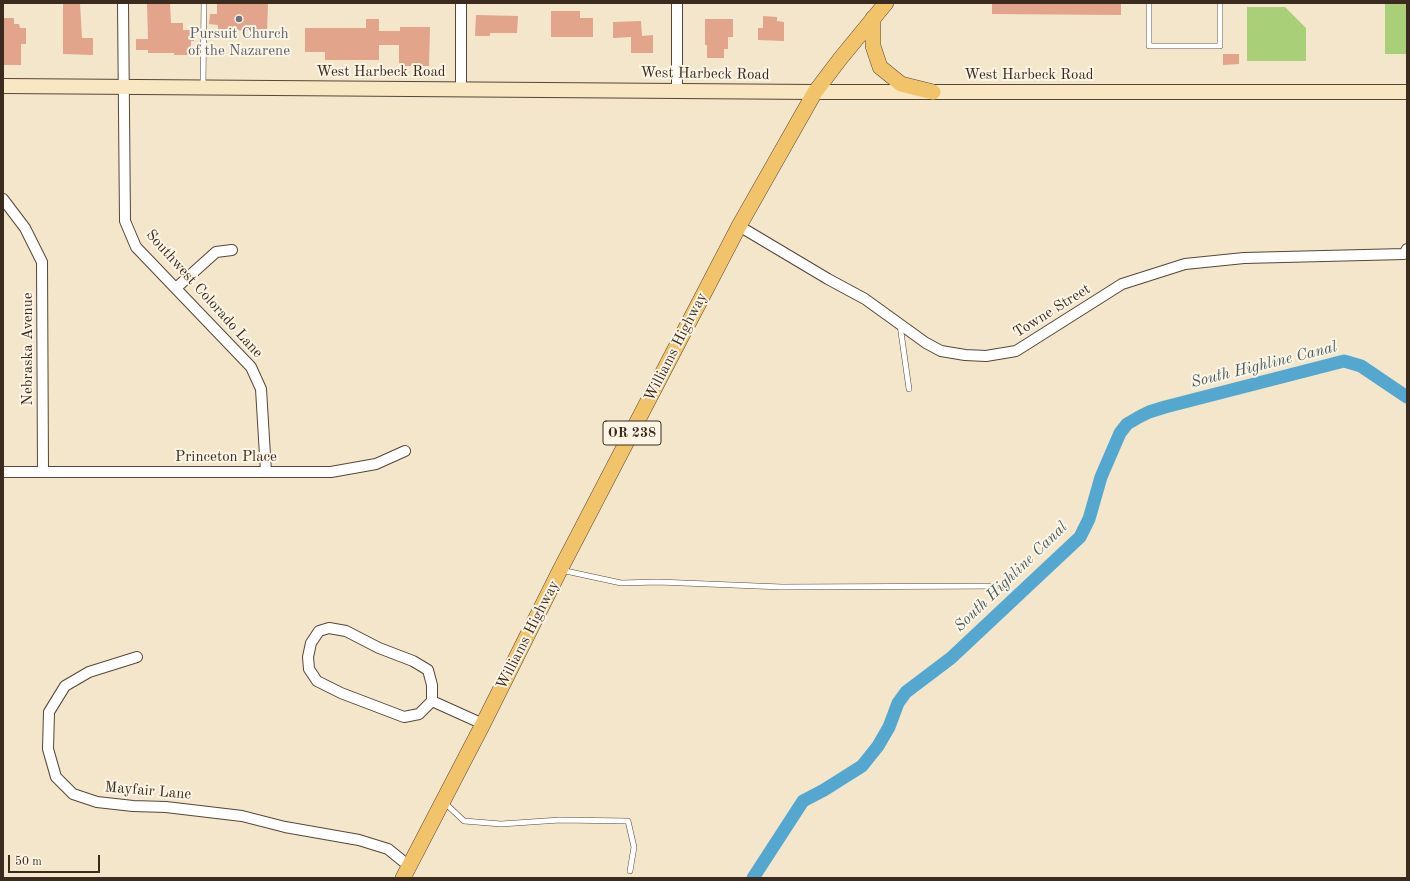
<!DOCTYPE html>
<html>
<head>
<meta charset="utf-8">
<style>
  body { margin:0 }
  #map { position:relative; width:1410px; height:881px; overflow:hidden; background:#f3e6cb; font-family:"Old Standard TT",serif }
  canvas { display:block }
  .frame { position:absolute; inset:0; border:4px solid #3b2a1e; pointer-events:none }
  .scale { position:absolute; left:8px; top:855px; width:92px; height:18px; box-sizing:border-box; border:2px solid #3b2a1e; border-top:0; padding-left:5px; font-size:12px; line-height:14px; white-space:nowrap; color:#3b2a1e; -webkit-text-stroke:3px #fcf5e5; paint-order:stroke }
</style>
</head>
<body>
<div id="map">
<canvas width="1410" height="881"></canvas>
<div class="frame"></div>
<div class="scale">50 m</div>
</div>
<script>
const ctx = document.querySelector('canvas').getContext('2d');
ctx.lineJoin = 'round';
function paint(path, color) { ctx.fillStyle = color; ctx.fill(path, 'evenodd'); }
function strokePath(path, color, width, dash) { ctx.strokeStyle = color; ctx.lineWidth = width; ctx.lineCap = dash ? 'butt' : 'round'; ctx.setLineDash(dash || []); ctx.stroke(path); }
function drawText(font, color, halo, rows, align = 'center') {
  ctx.font = font + ' "Old Standard TT",serif'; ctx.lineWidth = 4; ctx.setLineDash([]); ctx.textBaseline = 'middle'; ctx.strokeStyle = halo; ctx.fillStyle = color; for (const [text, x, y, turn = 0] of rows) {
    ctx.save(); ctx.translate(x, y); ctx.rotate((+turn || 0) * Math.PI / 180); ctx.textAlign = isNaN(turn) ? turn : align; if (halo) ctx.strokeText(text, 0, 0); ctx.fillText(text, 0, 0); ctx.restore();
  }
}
paint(new Path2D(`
  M1385,3H1407V54H1385Z
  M1247,7H1285L1306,28V61H1247Z`), '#a9cf79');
strokePath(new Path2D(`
  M753,878L803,801L824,790L862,766L878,746L889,727L898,703L906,692L951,658L1080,537L1089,519L1101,477L1120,433L1127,424L1139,417L1149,412L1165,407L1344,361L1361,366L1407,397`), '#54a7cf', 13);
paint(new Path2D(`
  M63,3H80L82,38H93V55L63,54Z
  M147,3H170L171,23H183V30H194V41H191V55H174V53H148V50H136V39H148Z
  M217,3H268L267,31L218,30V25L209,24L210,14H217Z
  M992,3H1121V15L992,14Z
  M551,11H580V18H593V37H551Z
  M476,15L518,16L517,33H490V36H475Z
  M763,16L777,17V21L784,22V41L758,40V28H763Z
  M3,18H14V24H19L20,28H26V44H21V65H4Z
  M366,19H379V31H400V27H430L429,66H399V45H379V60H325V52H305V28H366Z
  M705,19H733V37H728V49H724V58H707V45H705Z
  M641,21L642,36L653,35V53H631V37L613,38V22Z
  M1223,54H1239V64L1223,65Z`), '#e2a48a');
const lane = new Path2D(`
  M1149,3V46H1220V3
  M203,87L204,3
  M900,325L909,389
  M561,570L621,583L658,582L782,587L1006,586
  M445,803L464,821L501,824L560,820L628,821L634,847L630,871`);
const street = new Path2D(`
  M123,3L125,221L136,247L251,367L261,389L266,472
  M461,3V89
  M677,3V90
  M3,199L25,228L42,262L43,471
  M739,226L828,279L865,299L926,343L941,351L965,355L986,356L1016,351L1122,284L1185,264L1244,258L1404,254L1407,249
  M176,288L216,252L232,250
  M3,472H331L376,464L405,451
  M137,657L89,672L65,686L49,712L48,749L56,777L73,794L97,802L133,806L166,807L242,816L285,827L359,840L388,849L409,866
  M432,701L419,714L404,717L341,693L317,681L309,669L308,657L311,643L319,631L329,628L346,631L379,648L413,661L428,670L432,685V701L483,724`);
const secondary = new Path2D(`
  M3,86L815,92H1407`);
const primary = new Path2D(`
  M873,18V46L880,67L901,84L933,92
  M403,878L483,724L560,570L739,226L815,92L840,59L886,3`);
strokePath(lane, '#574638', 6);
strokePath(street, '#574638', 12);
strokePath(secondary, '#574638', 16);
strokePath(primary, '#574638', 16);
strokePath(lane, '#fff', 5);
strokePath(street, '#fff', 10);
strokePath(secondary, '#f9e7c3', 14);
strokePath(primary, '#f1c36a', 15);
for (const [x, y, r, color] of [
  [239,19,4,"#6b7280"]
]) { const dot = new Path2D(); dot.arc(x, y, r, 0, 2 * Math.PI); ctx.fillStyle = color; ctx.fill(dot); strokePath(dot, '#fcf5e5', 1.5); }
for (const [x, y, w] of [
  [632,433,58]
]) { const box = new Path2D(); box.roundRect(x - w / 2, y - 12, w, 24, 3); ctx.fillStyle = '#fcf5e5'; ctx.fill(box); strokePath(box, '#3b2a1e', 1); }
drawText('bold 14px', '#3b2a1e', null, [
  ["OR 238",632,433]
]);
drawText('15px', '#5b616d', '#fcf5e5', [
  ["Pursuit Church",239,34],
  ["of the Nazarene",239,51]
]);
drawText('15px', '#3b2a1e', '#fcf5e5', [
  ["West Harbeck Road",381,72],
  ["West Harbeck Road",705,74,1],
  ["West Harbeck Road",1029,75],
  ["Southwest Colorado Lane",204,294,48],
  ["Towne Street",1052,311,-32],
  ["Williams Highway",676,347,-63],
  ["Nebraska Avenue",28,349,-90],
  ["Princeton Place",226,457],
  ["Williams Highway",528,635,-63],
  ["Mayfair Lane",148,791,5]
]);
drawText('italic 16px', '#455c65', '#fcf5e5', [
  ["South Highline Canal",1264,365,-14],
  ["South Highline Canal",1011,577,-44]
]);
</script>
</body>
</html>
